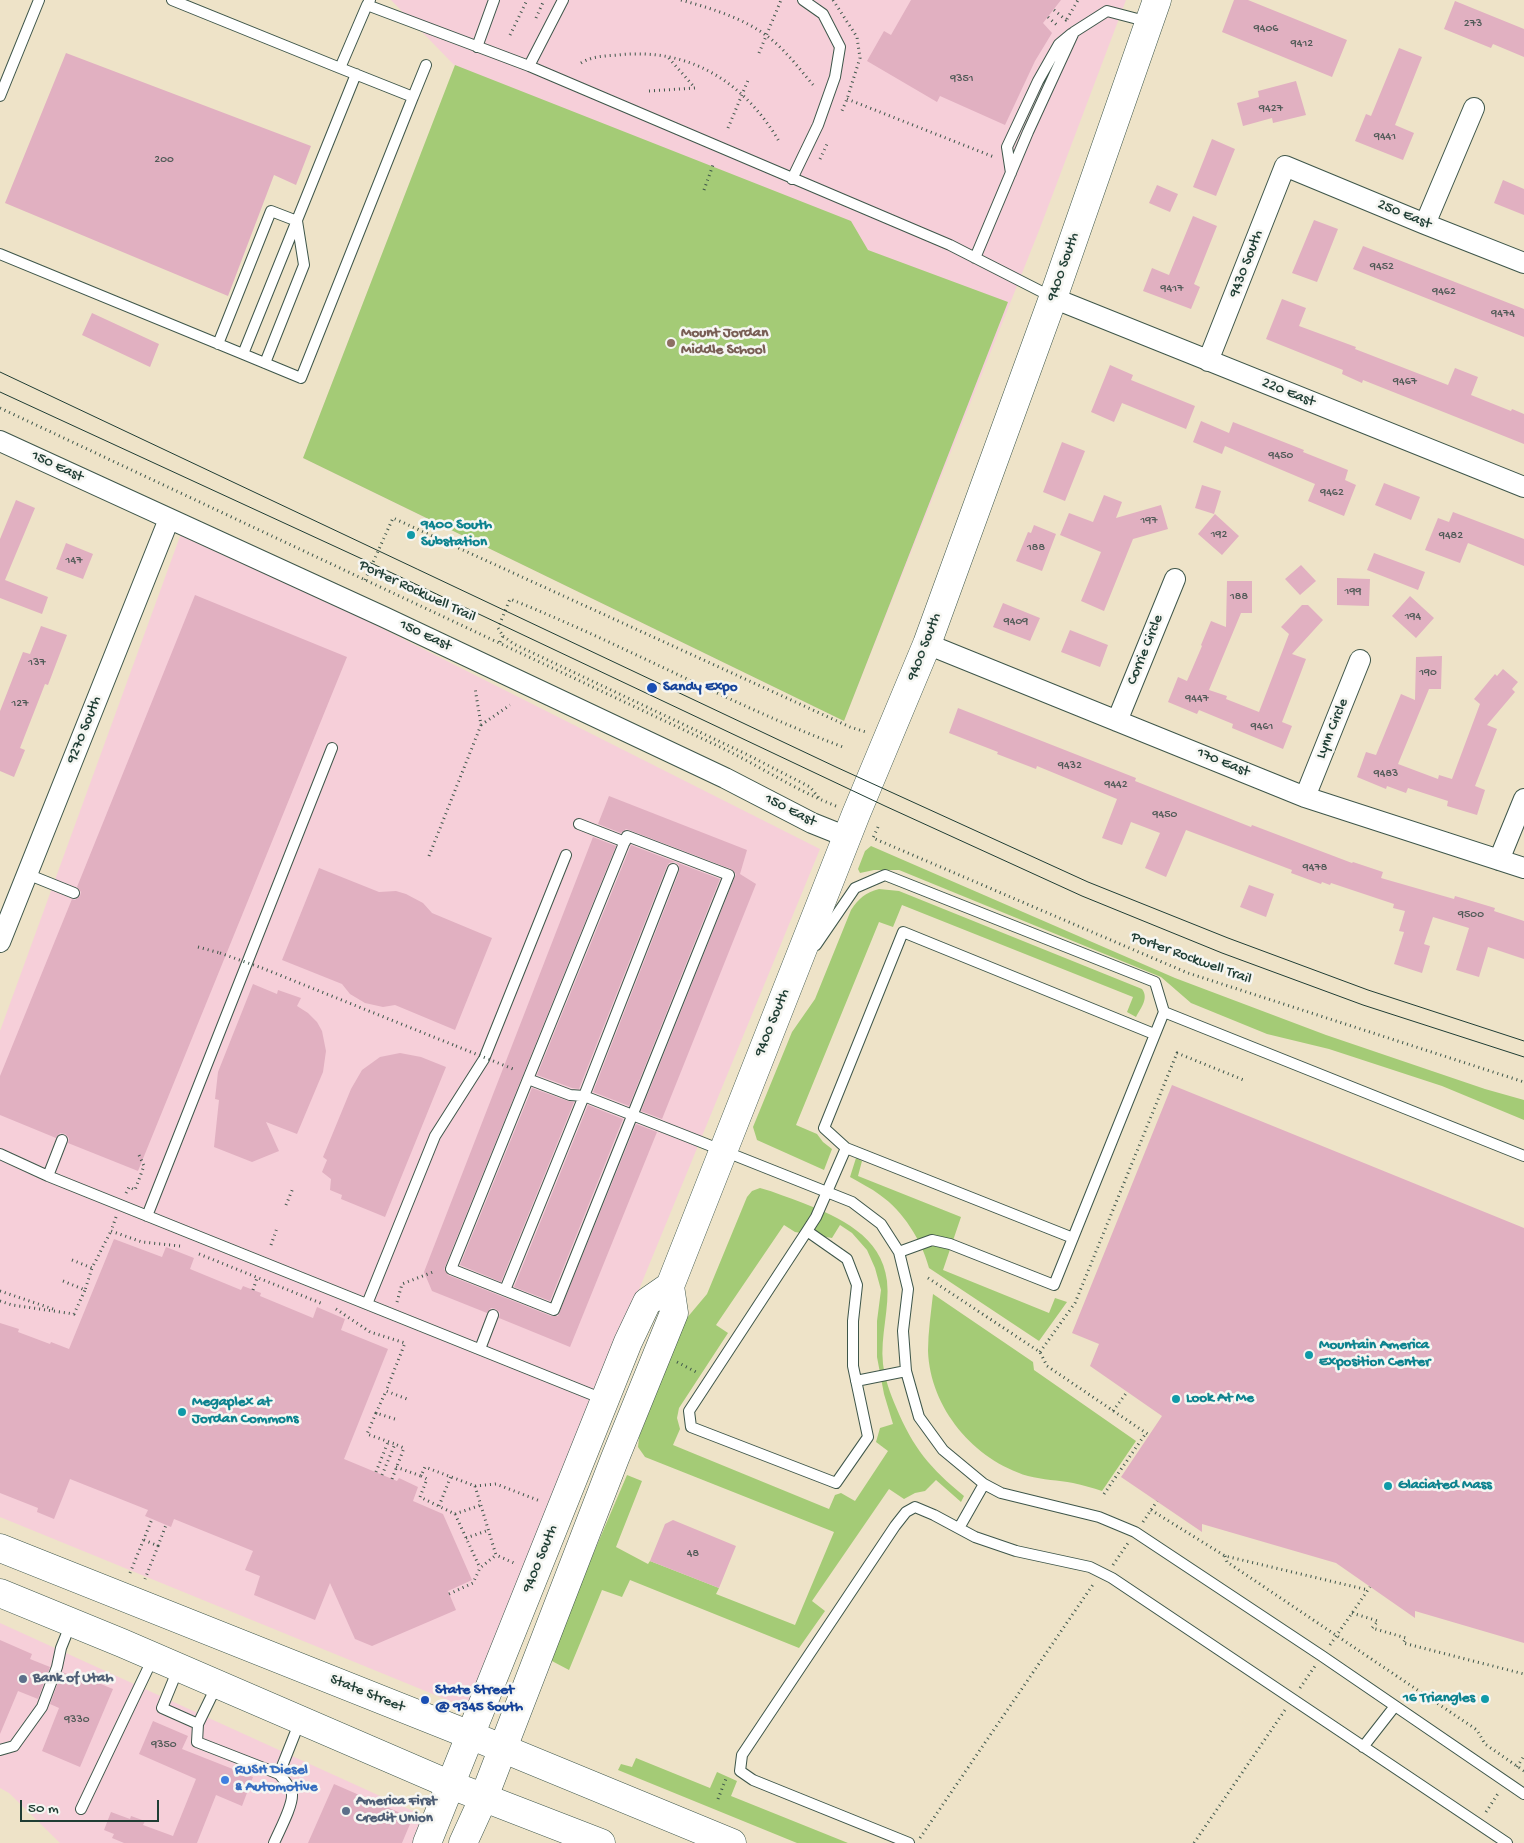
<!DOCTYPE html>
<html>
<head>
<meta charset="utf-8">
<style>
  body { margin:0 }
  #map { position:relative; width:1524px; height:1843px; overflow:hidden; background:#eee3c8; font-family:"Gochi Hand",sans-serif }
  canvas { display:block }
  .scale { position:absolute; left:20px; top:1800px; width:139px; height:22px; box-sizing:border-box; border:2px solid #1f3d34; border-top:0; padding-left:6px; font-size:15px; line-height:18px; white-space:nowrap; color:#1f3d34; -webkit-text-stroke:4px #f6f6f2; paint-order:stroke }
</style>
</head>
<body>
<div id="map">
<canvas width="1524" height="1843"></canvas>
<div class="scale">50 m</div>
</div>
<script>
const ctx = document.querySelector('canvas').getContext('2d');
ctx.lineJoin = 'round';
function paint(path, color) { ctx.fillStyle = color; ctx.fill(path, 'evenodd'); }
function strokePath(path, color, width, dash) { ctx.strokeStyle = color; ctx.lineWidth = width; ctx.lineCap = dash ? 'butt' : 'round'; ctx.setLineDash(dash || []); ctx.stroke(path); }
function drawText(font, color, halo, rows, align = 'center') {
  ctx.font = font + ' "Gochi Hand",sans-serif'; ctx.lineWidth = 5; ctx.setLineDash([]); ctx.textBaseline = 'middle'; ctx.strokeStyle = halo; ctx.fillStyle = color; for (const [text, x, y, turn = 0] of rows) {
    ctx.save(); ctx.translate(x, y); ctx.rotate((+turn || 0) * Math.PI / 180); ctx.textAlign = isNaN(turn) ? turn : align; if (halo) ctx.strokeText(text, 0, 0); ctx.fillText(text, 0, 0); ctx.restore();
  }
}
paint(new Path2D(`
  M391,0H1126L1040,228L844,721L303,458L455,66Z
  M183,528L820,849L467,1708L0,1517V1031Z
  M0,1623L424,1816L413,1843H60L9,1793L0,1788Z`), '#f6cfd9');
paint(new Path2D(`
  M455,65L851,221L868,250L1008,302L844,721L303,458Z
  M871,846L1175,978L1326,1035L1485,1089L1524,1100V1120L1442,1086L1329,1049L1267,1034L1191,1003L1161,977L899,870H874L860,873L858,869L865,851Z
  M879,889L899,891L1142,989C1149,998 1141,1008 1136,1017L1127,1012L1133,997L902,905L893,927L879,922L796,1125L817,1134L823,1142L832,1149L824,1170L757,1140L753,1127L792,1032L815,999L851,910C859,898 865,893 879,889Z
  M856,1158L862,1161L858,1176L961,1217L943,1270L1049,1313L1055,1298L1067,1302L1039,1341L929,1268C922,1241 903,1211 880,1195C871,1188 860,1183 850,1177Z
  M760,1188C775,1192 789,1198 803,1203C839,1217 882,1236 887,1281C890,1308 880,1336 883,1364C885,1379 890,1393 896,1407C913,1448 930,1468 964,1496L961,1502L936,1480L925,1491L915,1493L904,1499L889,1489L812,1601L825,1611L799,1648L630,1580L622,1597L602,1590L569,1670L550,1660L582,1580L627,1475L642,1481L616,1547L648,1564L650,1561L719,1588L716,1594L795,1625L834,1532L645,1457L638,1447L639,1437L686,1319L707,1294L747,1197L752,1191ZM784,1225L795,1232L832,1238L840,1225L852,1233L867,1250L875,1268L881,1290L877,1321V1357L884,1394L893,1424L880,1428L876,1442L888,1451L855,1501L841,1493L835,1495L829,1509L673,1445L680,1429L677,1418L679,1408L728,1333L716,1325Z
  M933,1294L1033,1362L1034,1370L1136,1441L1102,1491C1093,1488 1083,1485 1073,1483C1058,1480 1043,1480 1028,1476C974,1460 930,1408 928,1351C928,1332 931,1313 933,1294Z
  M636,1758L710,1788L717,1772L737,1781L731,1796L848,1843H797L618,1770L621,1764L632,1767Z`), '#a4cb76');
paint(new Path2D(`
  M911,0H1061L1043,23L1052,33L1035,61L1005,125L940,96L937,102L867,61L884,31L891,35Z
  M1234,0H1248L1347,40L1332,77L1222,32Z
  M1455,1L1524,29V57L1493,44L1491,48L1444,29Z
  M1399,48L1422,57L1395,125L1414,133L1403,160L1355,141L1366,114L1371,116Z
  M66,53L311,146L296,185L274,175L228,296L5,203Z
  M1296,81L1306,115L1273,123L1272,118L1243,126L1237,103L1259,97L1258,91Z
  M1212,139L1235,149L1216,196L1193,187Z
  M1503,180L1524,189V215L1494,203Z
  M1157,185L1178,194L1170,212L1149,203Z
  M1193,216L1217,226L1194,284L1200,287L1191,309L1143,291L1152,268L1169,275Z
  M1314,220L1338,229L1317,282L1292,273Z
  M1363,246L1524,309V337L1353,269Z
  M1282,299L1306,308L1299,326L1356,347L1355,349L1448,385L1455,368L1478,377L1471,395L1511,411L1512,409L1524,414V444L1363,380L1362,383L1342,374L1343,370L1266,339Z
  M92,313L159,344L150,367L82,335Z
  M1110,365L1133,375L1131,380L1195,406L1186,429L1122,403L1114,422L1091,412Z
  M1201,421L1229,433L1233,422L1304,450L1303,452L1348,470L1345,480L1356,485L1344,516L1308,501L1315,484L1225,446L1222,454L1193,442Z
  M1062,442L1085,451L1065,501L1043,492Z
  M1384,483L1420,497L1411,520L1375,505Z
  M1202,485L1221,491L1214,514L1195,508Z
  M1104,495L1122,502L1116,518L1161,505L1168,529L1133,539L1104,611L1081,601L1101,552L1060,535L1069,513L1093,522Z
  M16,500L35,508L5,580L48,597L42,614L0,598V539Z
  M1453,512L1524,539V566L1468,543L1460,563L1425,550L1438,518L1449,522Z
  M1215,514L1239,536L1222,555L1198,534Z
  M1034,525L1056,534L1042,571L1016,561L1028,532L1031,533Z
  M66,543L93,554L83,579L56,569Z
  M1374,553L1425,572L1418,590L1367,570Z
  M1301,565L1316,581L1300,595L1285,579Z
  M1337,578L1370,579L1369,606L1337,605Z
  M1227,581H1252V613H1241L1209,690L1227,696L1226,699L1259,712L1289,634L1281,627L1302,605H1308L1323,620L1292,654L1306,659L1282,722L1292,726L1283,749L1232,728L1233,724L1199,710L1197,714L1168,702L1178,677L1187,681L1202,646L1201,645L1211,621L1226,627Z
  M195,595L347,657L138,1171L68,1143L69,1138L65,1134L60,1133L56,1138L0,1115V1076L72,899L75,900L80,896L81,892L77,887Z
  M1410,596L1434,618L1416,638L1392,616Z
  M1003,603L1040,618L1030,641L993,627Z
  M41,626L67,635L48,685L45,684L20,748L25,750L14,777L0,771V711L23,652L30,654Z
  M1070,630L1108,645L1100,667L1061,652Z
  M1442,656L1441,689H1429L1398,764L1438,779L1439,775L1452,779L1480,704L1474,699L1495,674L1497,676L1503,669L1518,682L1512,689L1515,692L1487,725L1497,729L1475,786L1485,790L1477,815L1447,806L1448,801L1408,788L1406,793L1387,786L1386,789L1357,777L1366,752L1376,755L1401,694L1415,700L1416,657Z
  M958,708L1136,778L1135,781L1251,827L1252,825L1352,863L1353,862L1383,872L1381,878L1454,899L1455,896L1495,908L1494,911L1524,921V959L1488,947L1479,977L1456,970L1469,928L1433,917L1424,944L1430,946L1422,973L1394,964L1404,932L1399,931L1405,911L1393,908L1394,904L1331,883L1330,885L1322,882L1321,884L1291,873L1292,870L1186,830L1166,877L1145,868L1160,833L1131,822L1122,845L1102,838L1117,799L1037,766L1036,769L997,754L998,752L949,733Z
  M609,796L747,850L740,874L756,884L662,1119L641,1111L736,874L731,869L629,830L626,829L621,833L598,824Z
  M593,837L616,846L444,1269L448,1275L551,1316H558L636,1124L657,1132L570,1347L499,1318L500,1313L496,1309L491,1308L487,1313L432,1291L424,1272Z
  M631,845L720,879L629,1106L593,1092L679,872V865L675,862L669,863L667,866L579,1089L572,1088L537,1075Z
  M319,868L379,892L396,891L406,894L423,903L432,913L492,938L455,1030L395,1005L383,1007L365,1003L350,994L342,984L282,960Z
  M1249,885L1274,894L1266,917L1240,907Z
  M253,984L277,994L278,990L301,998L297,1006L308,1013L317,1022L322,1031L326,1051L323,1072L297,1134L266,1122L279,1151L252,1162L214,1147L219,1100L215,1099L218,1072Z
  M400,1053L421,1057L446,1067L385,1217L341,1199L342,1195L330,1190L331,1179L322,1172L327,1160L323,1157L351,1089L362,1070L380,1057Z
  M1172,1085L1524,1228V1643L1415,1611V1618L1336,1563L1202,1524V1532L1121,1477L1162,1416L1090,1366L1099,1344L1072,1333Z
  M532,1088L568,1101L574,1102L501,1282L460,1265Z
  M588,1105L623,1119L550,1301L514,1287Z
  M114,1239L162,1257L166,1247L194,1258L190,1269L241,1290L243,1286L261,1293L260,1296L313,1318L317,1307L345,1319L341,1330L388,1349L344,1459L397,1481L399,1478L418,1487L413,1501L443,1514L472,1580L448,1591L456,1610L372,1646L355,1639L330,1583L315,1620L254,1595L260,1576L245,1570L253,1551L174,1519L171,1527L145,1516L148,1510L70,1479L54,1519L37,1512L38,1508L0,1493V1323L19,1329L18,1332L50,1344L51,1342L69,1349Z
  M673,1520L736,1546L719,1588L650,1561L665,1524Z
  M0,1640L32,1654L30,1659L50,1667L38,1699L18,1691L0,1734Z
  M62,1672L73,1676L74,1673L113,1689L80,1767L42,1751L59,1708L50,1704Z
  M153,1721L188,1736L182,1749L253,1777L242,1806L216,1795L197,1843H124L112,1838L114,1834L104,1830L111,1812L130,1819L131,1816L145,1821L143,1825L173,1836L196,1779L139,1754Z
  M334,1784L405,1815L403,1820L410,1824L402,1843H308Z`), '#e1b0c1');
const lane = new Path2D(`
  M172,0L340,68L367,5
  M370,0L367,5L529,66L950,245L1052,297
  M477,47L494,0
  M529,66L563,0
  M340,68L413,97L301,378L243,354L356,74
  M0,96L39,0
  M413,97L426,65
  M1011,173L1007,147L1038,81L1059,44L1071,34
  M792,179L818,125L835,77L840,47L823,14L803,0
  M0,254L243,354
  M975,258L1028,132L1074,32L1107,11L1149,22
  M218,344L271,211L297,221L304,265L265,363
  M579,824L625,842
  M27,874L74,893
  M816,945L855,888L885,875L1155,982L1164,1012L1524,1156
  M528,1079L627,836L729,875L554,1310L451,1269L528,1079L570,1095L584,1096L686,1136L852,1202L881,1224L899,1252L908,1289L903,1331L906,1371L919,1417L943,1450L984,1484L1001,1493L1099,1517L1135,1532L1322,1656L1524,1794
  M846,1148L1073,1238
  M0,1154L48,1176L603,1399
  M48,1176L62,1140
  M147,1216L332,748
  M807,1231L847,1259L857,1285L853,1321V1366L868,1437L836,1483L691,1427L689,1411L807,1231L816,1217L846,1148L824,1128L903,932L1154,1034
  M899,1252L932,1240L950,1244L1054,1285L1164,1012
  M505,1290L584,1096L673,869
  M367,1304L435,1136L484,1059L566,855
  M480,1349L493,1315
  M856,1381L906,1371
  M959,1528L984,1484
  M178,1669L162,1708L198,1724L217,1685
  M198,1724L197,1742L279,1774
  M1363,1747L1395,1706
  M0,1750L14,1746L42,1707L57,1667L61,1648L71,1623
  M81,1809L153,1658
  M274,1843C279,1831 293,1806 292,1794C291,1787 284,1780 279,1774L300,1721
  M909,1843L753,1780L740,1771L742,1755L762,1725L895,1526L906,1512L915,1507L934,1515L975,1537L1016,1551L1090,1567L1112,1578L1507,1843`);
const street = new Path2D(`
  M1425,224L1474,108
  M1053,298L1524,487
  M1208,361L1285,166L1425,224L1524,263
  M0,441L384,617L725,778L812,823L847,837
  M927,644L1305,797L1524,868
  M1117,721L1175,579
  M1305,797L1360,660
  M1499,860L1524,799
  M0,942L169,519`);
const secondary = new Path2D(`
  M427,1843L628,1342L647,1302L670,1286
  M463,1843L484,1797L615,1458L674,1313L670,1286L856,814L927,644L1053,298L1157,0`);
const primary = new Path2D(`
  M0,1548L470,1735L732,1843
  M0,1593L122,1643L451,1785L601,1843`);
strokePath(lane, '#3e564a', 12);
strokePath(street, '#3e564a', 22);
strokePath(secondary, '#3e564a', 29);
strokePath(primary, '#3e564a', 29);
strokePath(new Path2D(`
  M681,0C710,8 743,18 767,36C786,50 800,70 815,87
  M833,0L857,37L860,58L847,99L841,113
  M1054,10L1066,20L1068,19
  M1048,17L1059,27
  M536,18L544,0
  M1067,19L1078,0
  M510,35L527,0
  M759,53L781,0
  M581,63C592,56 605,56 618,55C689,47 745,82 780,143
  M649,91L695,88L667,56
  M847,99L994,157
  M728,128L749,78
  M820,159L828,142
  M704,190L713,165
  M0,408L718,746C758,765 795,790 836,806
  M365,580L393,518L850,727L866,732
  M503,636L514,644L746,754L810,787L819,798
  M500,642L503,636L498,628L510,599C623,644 729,704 843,747
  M481,725L510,705
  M878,827L873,838L1162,962L1188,973L1524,1082
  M429,856L481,725L475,688
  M198,947L220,953
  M262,968L456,1046
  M126,1193L129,1187L135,1190L144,1166L139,1155
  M286,1205L293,1188
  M116,1217L111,1231L142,1242L180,1246
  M271,1245L277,1228
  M199,1254L323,1304
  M72,1260L92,1268L111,1231
  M928,1278L1040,1352L1047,1366L1149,1435
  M63,1281L85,1290L92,1268
  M253,1290L257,1278
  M0,1291L56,1310
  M0,1301L12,1305L74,1314L85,1290
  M397,1302L402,1284L433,1272
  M336,1309L370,1332L405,1343L386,1391
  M1040,1352L1075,1303L1177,1053L1246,1081
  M677,1362L698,1373
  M1113,1411L1127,1392
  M376,1413L386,1391L407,1399
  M396,1467L421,1476L425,1467L475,1486L496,1555L514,1563
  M376,1472L388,1442
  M382,1475L395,1444L367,1434L376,1413L398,1420
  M421,1476L427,1479L420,1497L455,1514L480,1568
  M392,1479L404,1448L395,1444
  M475,1486L496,1484L540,1501
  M1104,1494L1146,1433
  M439,1506L451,1476
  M1151,1510L1225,1556L1368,1590
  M455,1514L481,1505
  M1143,1522L1157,1501
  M466,1538L489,1530
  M144,1540L158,1546L145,1579
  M158,1546L166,1525
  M1225,1556L1227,1562L1477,1730L1485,1744L1524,1771
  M1113,1565L1128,1543
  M130,1573L152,1519
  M449,1594L473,1583L480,1568L496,1555
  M1352,1613L1378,1621L1372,1628L1406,1638L1403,1643L1524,1674
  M1330,1645L1370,1587
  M1300,1688L1315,1666
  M1517,1767L1524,1756
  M718,1799L727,1776
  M1486,1812L1499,1792
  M920,1838L1094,1583
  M1194,1843L1285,1710`), '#3e564a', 3, [1, 4]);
strokePath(lane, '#fff', 10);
strokePath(street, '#fff', 20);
strokePath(secondary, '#fff', 28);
strokePath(primary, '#fff', 28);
strokePath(new Path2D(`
  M0,372L836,767L1088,882L1228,938L1368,990L1524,1041
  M0,392L373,564L885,806L1082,896L1222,953L1363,1005L1524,1057`), '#1f3d34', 1);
strokePath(new Path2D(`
  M220,953L262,968
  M456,1046L513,1069`), '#3e564a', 3, [1, 4]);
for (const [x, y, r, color] of [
  [671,343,5,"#8d6e63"],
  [411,535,5,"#0f9aa8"],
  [652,688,6,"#1a4fb4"],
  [1309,1355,5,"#0f9aa8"],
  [1176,1399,5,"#0f9aa8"],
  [182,1412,5,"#0f9aa8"],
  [1388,1486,5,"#0f9aa8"],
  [23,1679,5,"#5c6f8a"],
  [1485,1699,5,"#0f9aa8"],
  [425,1700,5,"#1a4fb4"],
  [225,1780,5,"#3f7fe0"],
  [346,1811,5,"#5c6f8a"]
]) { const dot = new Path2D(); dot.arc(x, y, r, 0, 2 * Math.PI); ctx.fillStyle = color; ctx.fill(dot); strokePath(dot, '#f6f6f2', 2); }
drawText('12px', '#505a57', null, [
  ["273",1473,24],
  ["9406",1266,29],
  ["9412",1302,44],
  ["9351",962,79],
  ["9427",1271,109],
  ["9441",1385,137],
  ["200",164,160],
  ["9452",1382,267],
  ["9417",1172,289],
  ["9462",1444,292],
  ["9474",1503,314],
  ["9467",1405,382],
  ["9450",1281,456],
  ["9462",1332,493],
  ["197",1149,521],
  ["192",1219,535],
  ["9482",1451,536],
  ["188",1036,548],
  ["147",74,561],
  ["199",1353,592],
  ["188",1239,597],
  ["194",1413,617],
  ["9409",1016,622],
  ["137",37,663],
  ["190",1428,673],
  ["9447",1197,699],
  ["127",20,704],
  ["9461",1262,727],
  ["9432",1070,766],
  ["9483",1386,774],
  ["9442",1116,785],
  ["9450",1165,815],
  ["9478",1315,868],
  ["9500",1471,915],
  ["48",693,1554],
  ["9330",77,1720],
  ["9350",164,1745]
]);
drawText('15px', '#1f3d34', '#f6f6f2', [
  ["250 East",1404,215,22],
  ["9430 South",1247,264,-69],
  ["9400 South",1064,267,-71],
  ["220 East",1288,393,22],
  ["150 East",57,467,25],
  ["Porter Rockwell Trail",417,592,25],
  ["150 East",425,636,25],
  ["9400 South",925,647,-69],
  ["Corrie Circle",1146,650,-68],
  ["Lynn Circle",1333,729,-68],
  ["9270 South",85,730,-68],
  ["170 East",1223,763,22],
  ["150 East",790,811,27],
  ["Porter Rockwell Trail",1191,959,20],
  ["9400 South",773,1023,-68],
  ["9400 South",541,1559,-68],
  ["State Street",367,1694,22]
]);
drawText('bold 15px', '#785e54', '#f6f6f2', [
  ["Mount Jordan",681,334],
  ["Middle School",681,351]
], 'left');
drawText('bold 15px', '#0d838f', '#f6f6f2', [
  ["9400 South",421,526],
  ["Substation",421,543],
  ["Mountain America",1319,1346],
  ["Exposition Center",1319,1363],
  ["Look At Me",1186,1399],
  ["Megaplex at",192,1403],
  ["Jordan Commons",192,1420],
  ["Glaciated Mass",1398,1486],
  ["16 Triangles",1475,1699,"right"]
], 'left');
drawText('bold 15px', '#164399', '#f6f6f2', [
  ["Sandy Expo",663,688],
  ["State Street",435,1691],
  ["@ 9345 South",435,1708]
], 'left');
drawText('bold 15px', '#4e5e75', '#f6f6f2', [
  ["Bank of Utah",33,1679],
  ["America First",356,1802],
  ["Credit Union",356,1819]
], 'left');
drawText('bold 15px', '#366cbe', '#f6f6f2', [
  ["RUSH Diesel",235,1771],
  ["& Automotive",235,1788]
], 'left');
</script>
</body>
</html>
